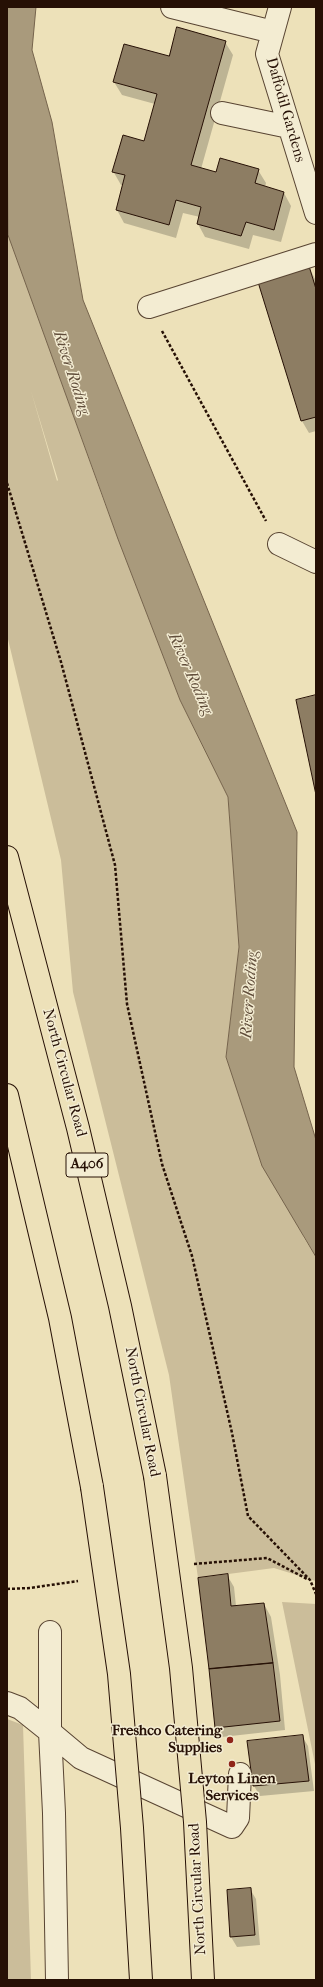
<!DOCTYPE html>
<html>
<head>
<meta charset="utf-8">
<style>
  body { margin:0 }
  #map { position:relative; width:323px; height:1987px; overflow:hidden; background:#ede1b9; font-family:"IM FELL French Canon",serif }
  canvas { display:block }
  .frame { position:absolute; inset:0; border:8px solid #261005; pointer-events:none }
</style>
</head>
<body>
<div id="map">
<canvas width="323" height="1987"></canvas>
<div class="frame"></div>
</div>
<script>
const ctx = document.querySelector('canvas').getContext('2d');
ctx.lineJoin = 'round';
function paint(path, color) { ctx.fillStyle = color; ctx.fill(path, 'evenodd'); }
function strokePath(path, color, width, dash) { ctx.strokeStyle = color; ctx.lineWidth = width; ctx.lineCap = dash ? 'butt' : 'round'; ctx.setLineDash(dash || []); ctx.stroke(path); }
function drawText(font, color, halo, rows, align = 'center') {
  ctx.font = font + ' "IM FELL French Canon",serif'; ctx.lineWidth = 3; ctx.setLineDash([]); ctx.textBaseline = 'middle'; ctx.strokeStyle = halo; ctx.fillStyle = color; for (const [text, x, y, turn = 0] of rows) {
    ctx.save(); ctx.translate(x, y); ctx.rotate((+turn || 0) * Math.PI / 180); ctx.textAlign = isNaN(turn) ? turn : align; if (halo) ctx.strokeText(text, 0, 0); ctx.fillText(text, 0, 0); ctx.restore();
  }
}
paint(new Path2D(`
  M7,230L103,499L180,700L228,797L239,947L226,1057L304,1238L316,1257V1581L274,1568L198,1578L169,1375L73,992L61,860L7,635ZM31,391L58,480L57,481Z
  M282,1602L316,1604V1769Z
  M7,1719L23,1725L31,1980H7Z`), '#cbbd9a');
const water = new Path2D(`
  M7,7H36L32,50L52,122L83,300L297,832L294,1067L316,1140V1257L262,1166L226,1057L239,947L228,797L180,700L118,539L8,235Z`);
paint(water, '#a99a7c');
strokePath(water, '#75634c', 1);
paint(new Path2D(`
  M225,42L233,55L201,169L217,173L258,170L266,183L265,187L284,193L291,206L281,242L253,235L249,249L205,237L198,224L200,217L183,213L176,238L124,223L117,210L123,185H121L113,171L144,142L155,104L122,95L114,82L169,58Z
  M309,267L316,281V431L309,433L302,421L259,282Z
  M227,1575L234,1587L236,1606L264,1604L271,1617L280,1675L285,1730L222,1737L216,1727Z
  M302,1736L308,1746L314,1791L260,1796L254,1786Z
  M250,1889L256,1899L260,1945L237,1947L231,1937L228,1891Z`), '#0003');
const building = new Path2D(`
  M177,27L226,41L191,165L216,172L220,158L259,169L255,183L284,192L274,230L246,222L241,236L197,224L201,207L176,200L169,225L116,210L125,175L112,172L123,135L144,141L157,94L113,82L124,44L169,56Z
  M309,266L316,289V417L301,421L258,282Z
  M316,695V795L296,700Z
  M228,1574L231,1606L264,1603L273,1663L209,1669L198,1578Z
  M273,1663L280,1721L215,1728L209,1669Z
  M303,1735L309,1781L253,1786L247,1741Z
  M251,1888L255,1935L230,1937L227,1890Z`);
paint(building, '#8d7d63');
strokePath(building, '#261005', 1);
const minor = new Path2D(`
  M172,7L273,32
  M280,7L267,54L316,213
  M222,113L289,127
  M149,307L316,254
  M279,544L316,562
  M50,1632V1732L81,1758L232,1827L238,1818L240,1774
  M7,1703L20,1708L50,1732L54,1813L57,1980`);
const highway = new Path2D(`
  M7,857L78,1128L120,1306L155,1476
  M7,1095L60,1318L92,1487`);
strokePath(minor, '#584432', 24);
strokePath(highway, '#261005', 24);
strokePath(new Path2D(`
  M162,331L266,521
  M7,483L61,662L115,865L127,1004L162,1164L192,1256L232,1433L248,1516L310,1580L316,1594
  M194,1564L267,1558L307,1579
  M7,1589L30,1588L78,1581`), '#261005', 2.5, [3, 2]);
strokePath(minor, '#f3ecd2', 22);
strokePath(highway, '#ede1b9', 22);
const highwayBridge = new Path2D(`
  M155,1476L181,1668L195,1822L203,1980
  M92,1487L119,1674L132,1828L141,1980`);
strokePath(highwayBridge, '#261005', 24, []);
strokePath(highwayBridge, '#ede1b9', 22);
for (const [x, y, r, color] of [
  [230,1740,4,"#8f2418"],
  [232,1764,4,"#8f2418"]
]) { const dot = new Path2D(); dot.arc(x, y, r, 0, 2 * Math.PI); ctx.fillStyle = color; ctx.fill(dot); strokePath(dot, '#f3ecd2', 1.5); }
for (const [x, y, w] of [
  [87,1165,42]
]) { const box = new Path2D(); box.roundRect(x - w / 2, y - 12, w, 24, 3); ctx.fillStyle = '#f3ecd2'; ctx.fill(box); strokePath(box, '#261005', 1); }
drawText('bold 14px', '#261005', null, [
  ["A406",87,1165]
]);
drawText('15px', '#261005', '#f3ecd2', [
  ["Daffodil Gardens",285,110,74],
  ["North Circular Road",64,1073,75],
  ["North Circular Road",142,1412,79],
  ["North Circular Road",198,1889,-93]
]);
drawText('bold 15px', '#261005', '#f3ecd2', [
  ["Freshco Catering",222,1731],
  ["Supplies",222,1748],
  ["Leyton Linen",232,1779,"center"],
  ["Services",232,1796,"center"]
], 'right');
drawText('italic 16px', '#614e3b', '#f3ecd2', [
  ["River Roding",71,373,72],
  ["River Roding",190,674,66],
  ["River Roding",250,995,-86]
]);
</script>
</body>
</html>
